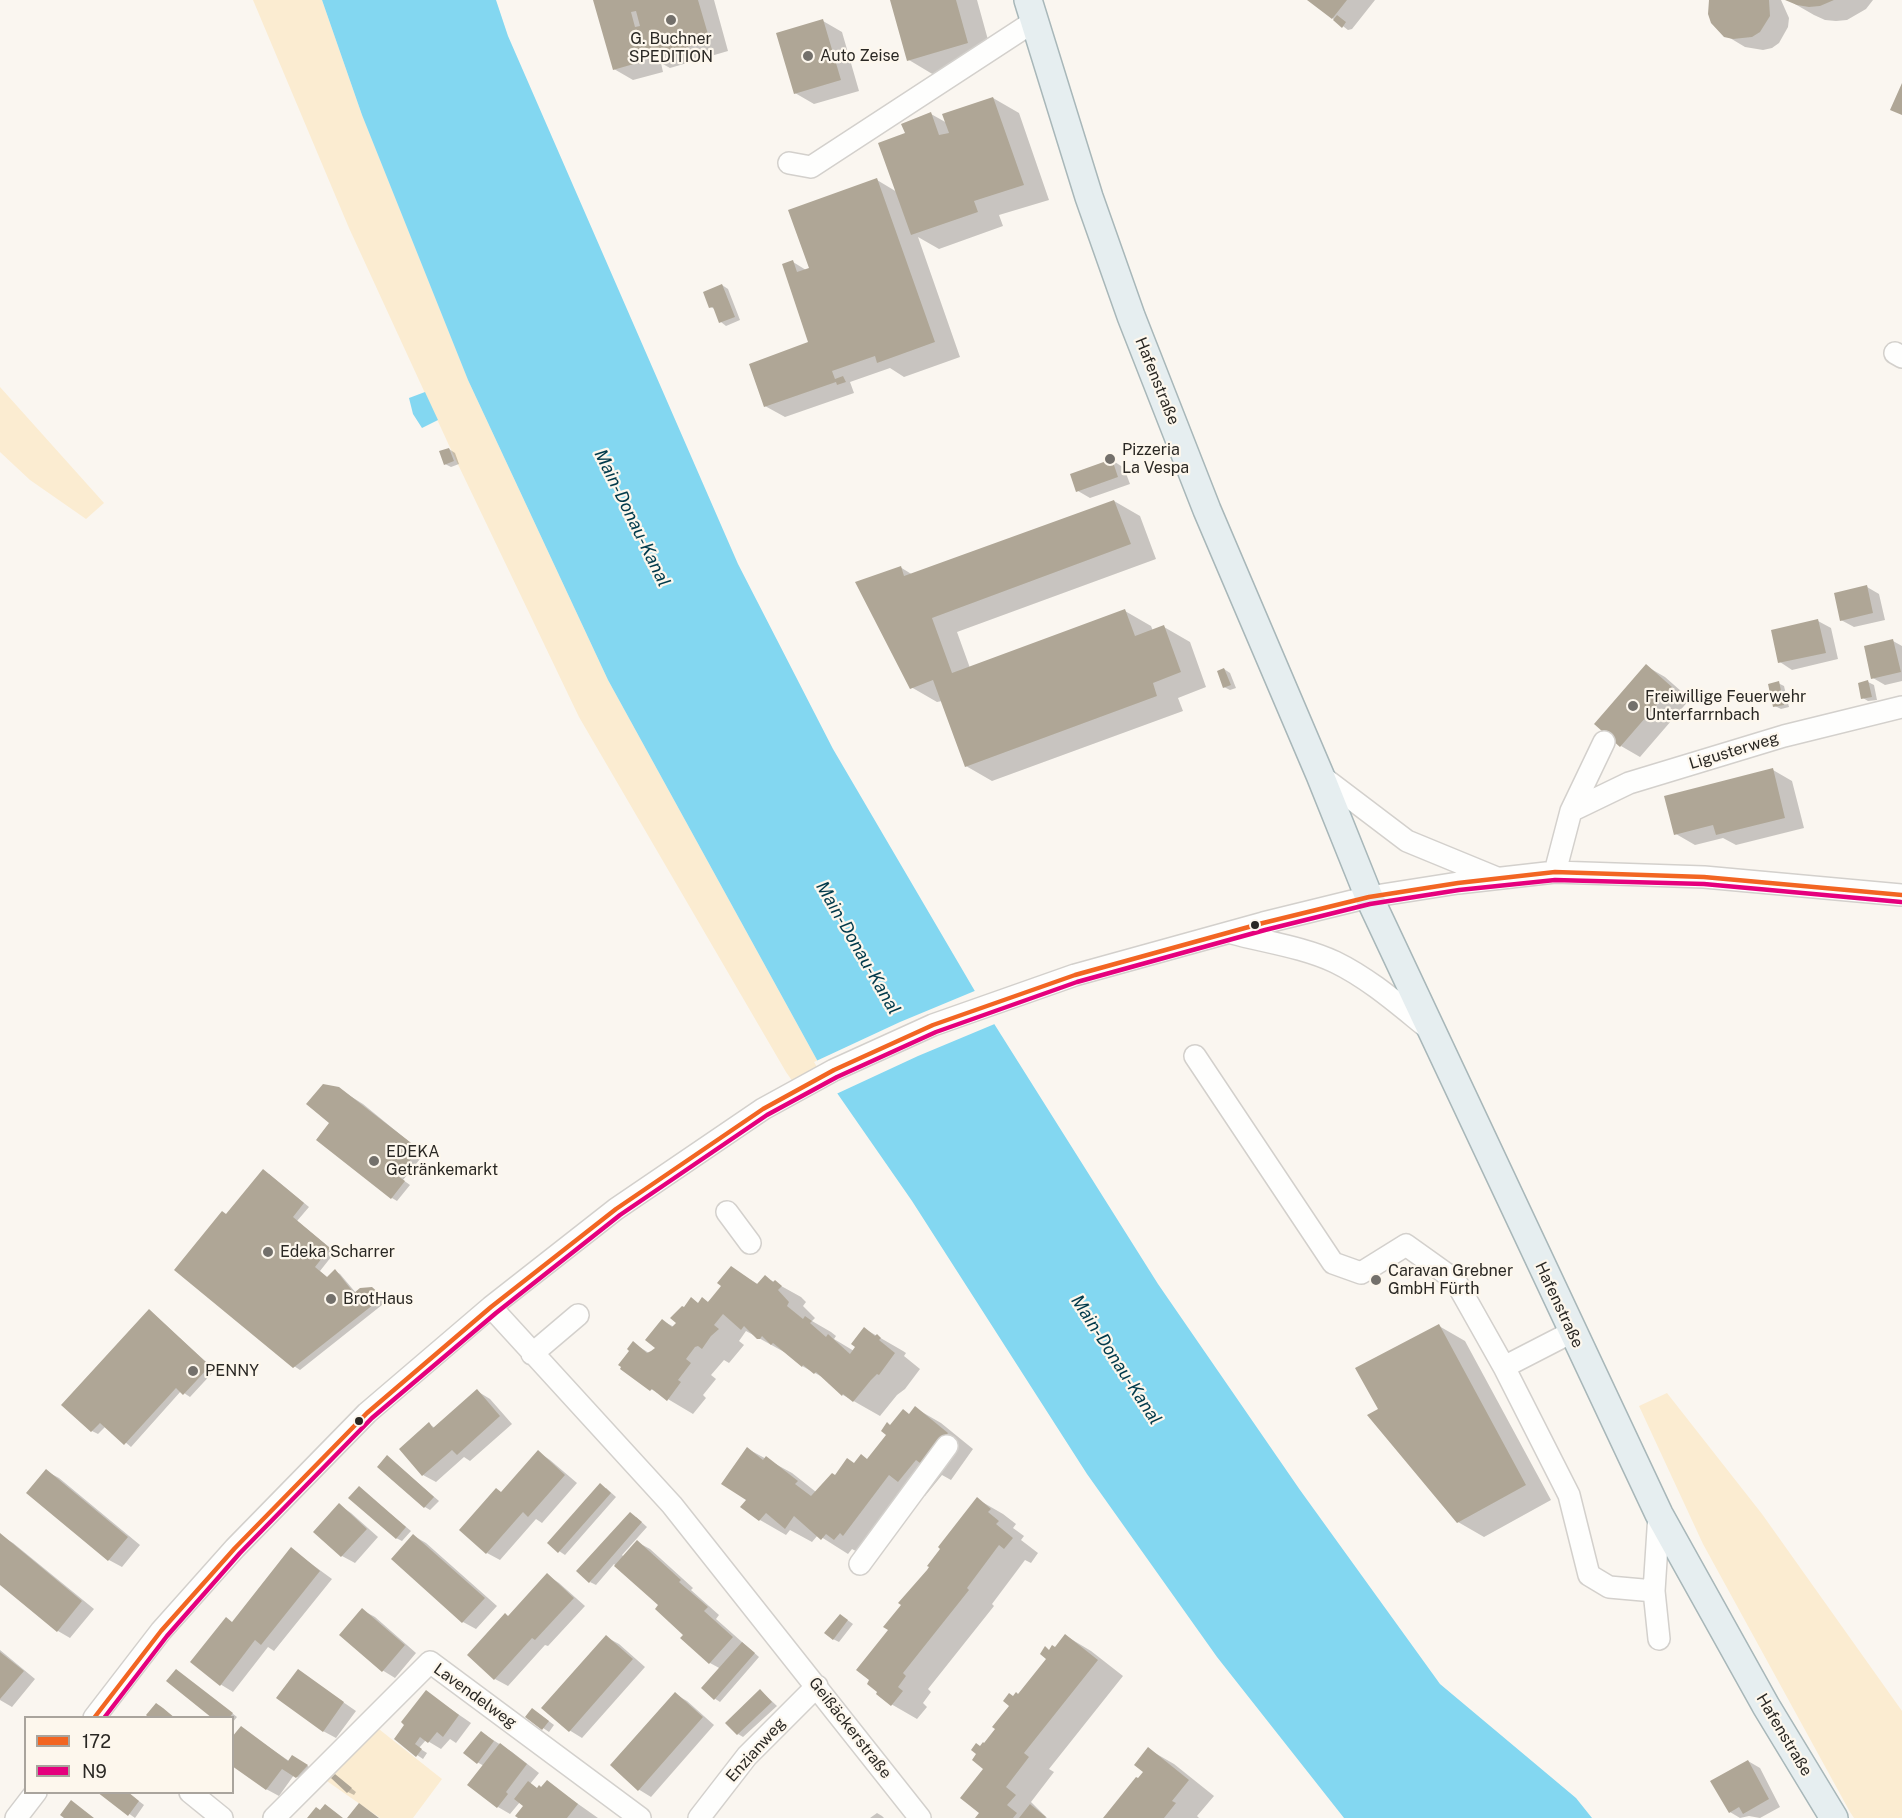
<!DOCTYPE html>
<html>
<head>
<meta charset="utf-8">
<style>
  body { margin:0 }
  #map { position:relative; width:1902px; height:1818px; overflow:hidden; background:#faf6f0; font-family:"Public Sans",sans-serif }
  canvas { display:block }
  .legend { position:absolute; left:24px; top:1716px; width:210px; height:78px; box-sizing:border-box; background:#fdf7ed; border:2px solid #a9a49d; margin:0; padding:8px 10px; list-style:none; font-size:18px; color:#2a2824 }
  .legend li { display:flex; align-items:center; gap:12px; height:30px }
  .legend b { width:30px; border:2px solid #a9a49d }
</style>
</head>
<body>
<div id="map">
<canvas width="1902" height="1818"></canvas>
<ul class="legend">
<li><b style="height:8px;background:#f26522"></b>172</li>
<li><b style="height:8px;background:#e5007d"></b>N9</li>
</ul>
</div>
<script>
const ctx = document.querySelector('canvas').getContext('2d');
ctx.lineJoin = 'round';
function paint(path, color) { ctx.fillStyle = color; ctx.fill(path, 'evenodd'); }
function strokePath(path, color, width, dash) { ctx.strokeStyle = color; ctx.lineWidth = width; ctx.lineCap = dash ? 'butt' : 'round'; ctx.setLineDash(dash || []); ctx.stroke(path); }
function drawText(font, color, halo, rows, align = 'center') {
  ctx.font = font + ' "Public Sans",sans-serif'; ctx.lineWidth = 4.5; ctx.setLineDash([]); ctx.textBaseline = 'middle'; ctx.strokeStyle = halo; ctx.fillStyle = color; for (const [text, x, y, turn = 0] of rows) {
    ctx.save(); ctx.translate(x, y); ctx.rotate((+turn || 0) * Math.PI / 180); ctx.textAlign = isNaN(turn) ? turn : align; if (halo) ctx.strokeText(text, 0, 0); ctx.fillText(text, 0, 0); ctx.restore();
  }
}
paint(new Path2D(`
  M253,0H322L362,115L468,380L608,680L828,1080L800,1092L786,1072L579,717L453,454L349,228Z
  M0,387L104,503L86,519L30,480L0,452Z
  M1667,1393L1762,1514L1902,1711V1818H1854L1850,1812L1703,1544L1639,1406Z
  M375,1726L442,1779L413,1818H380L324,1779Z`), '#fbecd1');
paint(new Path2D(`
  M322,0H496L508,36L738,564L833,749L993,1022L1158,1284L1300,1490L1440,1684L1576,1798L1592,1818H1344L1217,1657L1087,1474L912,1201L828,1080L608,680L468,380L362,115Z
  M425,392L438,420L422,428L413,414L409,398Z`), '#83d7f1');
paint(new Path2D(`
  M977,990L997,1023L918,1056L834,1095L814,1062L900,1022Z`), '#faf6f0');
paint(new Path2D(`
  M595,0H714L728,51L670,68L661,63L663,72L633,80L614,69Z
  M891,0H977L993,58L934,75L909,60Z
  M1309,0H1375L1352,29L1348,30Z
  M1711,0H1781L1789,18L1788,27L1779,43L1772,48L1763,50L1745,47L1725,35Z
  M1788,0H1873L1866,9L1847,20L1836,21L1825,20L1814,15Z
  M823,21L842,32L859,91L814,104L795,93Z
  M993,98L1019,113L1049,200L999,215L1003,226L939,249L918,237L960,357L904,377L890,368L850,382L854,393L785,417L765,406L810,343L793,262L806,270L810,269L877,180L897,192L907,134L931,114L947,123Z
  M722,285L728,289L740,320L726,326L721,322L716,310L711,307Z
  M449,449L455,453L459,464L451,467L445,464Z
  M1112,460L1124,468L1130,484L1090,498L1078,491Z
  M1114,501L1140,516L1156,559L957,632L970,668L1125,611L1151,626L1153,631L1164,627L1190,642L1206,687L1178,698L1183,711L992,781L966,766L942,701L937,702L911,687L900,567L913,575Z
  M1867,587L1879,594L1885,620L1854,627L1841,620Z
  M1818,621L1831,628L1838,659L1792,670L1780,662Z
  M1893,641L1902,646V681L1885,685L1873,678Z
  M1646,666L1665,677L1690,699L1640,757L1621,746Z
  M1224,669L1230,673L1236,688L1230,690L1224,687Z
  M1868,682L1874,685L1877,700L1868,701L1863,698Z
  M1778,683L1784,686L1789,707L1781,709L1775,706Z
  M1773,770L1792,781L1804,828L1736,845L1723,838L1695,845L1676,834Z
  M339,1089L363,1104L424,1154L403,1180L410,1185L397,1201L392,1198L332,1123Z
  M269,1174L309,1207L297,1221L335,1252L320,1271L328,1278L335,1271L340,1274L356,1293H378L387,1301L300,1370L294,1366L227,1216Z
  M731,1268L759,1285L765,1277L801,1297L806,1302L803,1306L815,1318L812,1321L831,1332L836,1336L834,1339L854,1351L865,1329L903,1351L906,1353L904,1356L920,1369L905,1389L897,1395L880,1416L843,1395L826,1379L802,1366L786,1353L746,1331L739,1341L744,1345L729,1363L724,1360L711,1375L716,1379L703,1395L706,1398L693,1414L651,1389L631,1351L633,1343L649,1353L658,1348L663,1321L674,1327L692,1299L699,1304L708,1302L723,1286Z
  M150,1311L215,1370L190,1397L181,1391L131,1447L106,1426L98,1434L92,1431L63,1405Z
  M1439,1326L1465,1341L1551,1500L1484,1537L1458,1522L1380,1409Z
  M477,1391L490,1399L512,1424L470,1461L464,1457L436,1482L423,1475L429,1424L435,1428Z
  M915,1408L941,1423L973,1449L951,1480L942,1475L925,1496L915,1490L861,1554L852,1549L848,1554L818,1535L812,1542L790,1530L786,1535L760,1520L743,1506L748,1500V1449L792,1473L816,1492L835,1477L855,1464L868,1460L888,1434L891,1426L910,1415Z
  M538,1452L550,1460L577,1483L542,1523L536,1519L500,1560L487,1553L502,1493Z
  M388,1457L439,1501L430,1510L425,1507Z
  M46,1471L59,1478L140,1545L122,1567L109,1560L28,1493Z
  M359,1488L411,1531L402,1541L396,1538Z
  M606,1488L616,1497L565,1555L559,1551Z
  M977,1499L1003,1514L1016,1524L1013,1528L1024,1536L1021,1540L1038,1553L1031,1563L1025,1560L992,1604L994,1606L928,1689L931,1692L923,1703L927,1707L917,1719L891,1704L890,1630Z
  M339,1505L351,1513L378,1537L355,1563L342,1556L315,1531Z
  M636,1517L647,1527L622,1555L624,1557L637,1542L650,1549L693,1588L691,1590L719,1615L716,1619L759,1657L720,1702L714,1698L721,1669L710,1663L682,1638L685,1634L660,1605L614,1564L596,1585L590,1582Z
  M1,1536L13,1543L94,1609L70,1638L58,1631L0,1583Z
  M414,1536L426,1543L497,1606L476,1629L463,1622L393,1559Z
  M291,1549L332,1579L274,1651L268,1647L233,1692L220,1684Z
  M547,1575L559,1583L585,1606L548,1646L545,1645L508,1686L495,1679L469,1655L509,1617Z
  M362,1610L375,1617L416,1653L395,1678L382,1670Z
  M846,1619L853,1624L839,1642L833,1639Z
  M1066,1636L1091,1651L1123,1676L1049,1769L1054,1772L1031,1802L1047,1818H977L981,1813L985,1768L981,1747L985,1745L1011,1705L1013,1698L1019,1695L1048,1658L1050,1651L1055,1649Z
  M606,1637L619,1644L645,1667L582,1738L569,1730Z
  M0,1650L35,1679L12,1707L0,1700Z
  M177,1671L237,1717L232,1723V1718H215Z
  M298,1671L356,1711L336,1738L323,1731Z
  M761,1691L777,1706L743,1737L738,1734Z
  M426,1692L471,1723L456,1743L450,1739L441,1749L426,1740L419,1748L427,1753L423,1759L417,1755L405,1727Z
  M675,1694L687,1701L714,1725L651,1797L638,1789Z
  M538,1713L554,1725L549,1732L527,1717Z
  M241,1728L289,1761L299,1760L312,1769L302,1780L294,1775L279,1796L266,1789Z
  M482,1733L512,1752L539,1773L530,1784L538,1789H542L547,1782L598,1818H521L525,1805L520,1802L510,1814L498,1807L484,1766L477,1762Z
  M1148,1749L1174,1764L1214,1796L1197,1816L1199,1818H1105L1145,1771Z
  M1748,1761L1760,1768L1780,1807L1760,1818L1749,1816L1740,1818L1730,1812Z
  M335,1775L356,1792L354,1795L348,1792Z
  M99,1792H127L144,1805L135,1818Z
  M877,1813L882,1816L884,1818H870Z`), '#0003');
paint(new Path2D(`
  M593,0H698L710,41L649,58L648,52L642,53L644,61L613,70ZM636,11L640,26L635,27L631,12Z
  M890,0H956L968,43L907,61Z
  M1307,0H1347L1332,19Z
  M1709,0H1769L1770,16L1760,32L1752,37L1733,39L1724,37L1711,23L1708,14Z
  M1785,0H1834L1820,6L1809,7L1797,5Z
  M1337,15L1346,22L1342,28L1333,20Z
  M823,19L841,80L794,94L776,33Z
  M1902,83V115L1890,110Z
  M993,97L1024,185L974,201L978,212L911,235L878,143L905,133L901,124L931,112L939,135L949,133L942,114Z
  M877,178L935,342L877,363L875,356L832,371L835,379L843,376L846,382L837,385L836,382L764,407L749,364L808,342L782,264L793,260L797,272L809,268L788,210Z
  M722,284L735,317L719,323L713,307L709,308L703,292Z
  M449,448L454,461L444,465L439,451Z
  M1112,459L1118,477L1076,492L1070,474Z
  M1114,500L1131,544L932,618L952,673L1125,609L1135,636L1164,625L1181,672L1153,683L1157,696L965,767L933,680L910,689L855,582L901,566L904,576Z
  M1867,585L1873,613L1840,621L1834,593Z
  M1818,619L1826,653L1778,663L1771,630Z
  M1893,639L1901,672L1871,679L1864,646Z
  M1646,664L1672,687L1620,747L1594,724Z
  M1224,668L1231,685L1223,688L1217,671Z
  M1868,680L1872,697L1861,699L1858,683Z
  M1779,681L1784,705L1773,707L1768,684Z
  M1773,768L1785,818L1716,835L1713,825L1674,835L1664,796Z
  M323,1084L339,1087L419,1149L398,1176L405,1181L391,1199L316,1140L329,1123L306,1104Z
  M263,1169L304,1203L293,1217L330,1248L315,1267L327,1277L335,1269L354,1293L360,1288L372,1287L383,1297L293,1368L174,1270L222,1211L226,1214Z
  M731,1266L757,1284L765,1275L773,1282L775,1280L782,1286L778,1290L789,1302L787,1306L803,1319L805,1316L812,1321L810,1323L826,1337L828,1334L850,1354L855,1347L851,1344L864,1327L875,1336L877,1334L881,1338L879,1340L895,1353L879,1375L877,1374L871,1380L853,1402L843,1394L842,1396L816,1372L814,1374L803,1365L802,1367L773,1343L771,1345L762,1336L760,1339H757L744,1326L741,1330L723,1314L714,1325L719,1329L711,1336L702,1349L698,1346L695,1347L686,1359L691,1363L678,1380L681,1382L667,1401L652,1389L650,1391L620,1369L621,1367L618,1365L629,1351L627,1349L633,1341L647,1353L651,1351L655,1348L645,1340L662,1319L672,1327L676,1323L670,1318L682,1306L684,1307L691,1297L698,1303L702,1297L708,1302L721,1286L717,1283Z
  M149,1309L210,1366L183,1395L176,1388L124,1445L100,1423L91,1432L61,1405Z
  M1439,1324L1526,1485L1457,1523L1367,1415L1378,1409L1355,1368Z
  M477,1389L500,1416L457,1455L452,1450L422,1476L399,1449L429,1422L433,1428Z
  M915,1406L948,1433L924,1466L916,1460L898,1482L889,1475L843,1536L840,1533L834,1540L826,1534L821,1540L794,1516L785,1529L766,1513L759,1521L740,1507L746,1500L721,1484L747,1447L763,1460L766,1456L798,1481L795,1484L811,1496L832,1473L835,1475L847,1458L854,1463L861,1454L867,1459L886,1435L881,1431L887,1422L890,1425L903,1409L909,1414Z
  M538,1450L565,1475L528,1517L523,1512L486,1554L459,1530L496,1488L501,1492Z
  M387,1455L434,1497L424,1508L377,1467Z
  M46,1469L128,1537L108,1561L26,1493Z
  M600,1483L611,1493L558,1553L547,1543Z
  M359,1486L406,1527L396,1539L348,1498Z
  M977,1497L991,1509L988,1512L999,1521L996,1524L1013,1538L1004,1549L999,1545L967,1588L969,1590L903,1673L906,1676L898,1687L903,1691L891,1706L876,1694L877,1692L867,1684L869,1680L856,1670L888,1630L883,1627L901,1605L898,1603L927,1570L929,1567L927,1566L940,1549L938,1547Z
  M339,1503L367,1529L341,1557L313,1532Z
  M630,1512L642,1522L589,1583L576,1571Z
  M0,1533L82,1601L57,1632L0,1585Z
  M413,1534L485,1598L462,1623L391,1559Z
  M637,1540L681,1580L679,1582L708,1607L704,1611L733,1637L709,1664L680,1638L683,1635L655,1609L658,1605L614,1566Z
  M291,1547L320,1571L261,1645L255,1640L220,1686L190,1662L226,1617L232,1622Z
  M547,1573L574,1598L535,1640L532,1638L494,1680L467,1655L505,1613L508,1616Z
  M362,1608L405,1645L382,1672L339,1635Z
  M840,1614L848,1620L833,1640L824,1633Z
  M1065,1634L1098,1660L1024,1753L1029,1757L1006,1787L1016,1795L1007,1805L1017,1813L1013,1818H975L979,1813L960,1798L983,1769L972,1760L976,1754L971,1750L976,1743L980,1746L983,1742L984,1743L995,1729L992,1727L1009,1706L1003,1701L1009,1693L1013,1696L1016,1692L1018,1694L1046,1659L1040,1654L1045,1646L1049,1650L1052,1645L1055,1647Z
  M606,1635L633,1659L569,1732L541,1708Z
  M742,1642L755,1653L714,1700L701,1688Z
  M0,1652L24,1671L0,1699Z
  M176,1669L233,1713L229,1718H212L166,1681Z
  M298,1669L344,1702L323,1732L276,1698Z
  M760,1689L772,1702L737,1735L725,1723Z
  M426,1690L459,1715L443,1737L437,1732L428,1743L420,1737L415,1744L422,1749L416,1757L394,1739L404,1725L401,1722Z
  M675,1692L703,1717L638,1791L610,1765Z
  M156,1703L163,1708L175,1718H149L146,1715Z
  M532,1708L549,1721L542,1730L525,1717Z
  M241,1726L288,1761L292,1755L308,1765L296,1778L282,1769L266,1790L232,1766V1737Z
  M481,1731L494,1741L477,1764L463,1753Z
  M500,1743L527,1764L506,1792L508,1794L497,1808L467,1785Z
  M1148,1747L1189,1780L1172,1801L1176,1803L1164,1818H1103L1136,1777L1138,1778L1143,1772L1134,1765Z
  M1748,1760L1769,1799L1743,1814L1739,1807L1729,1813L1710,1781Z
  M335,1774L352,1788L347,1793L331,1778Z
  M547,1780L578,1804L567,1818H518L515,1816L523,1806L514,1799L528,1781L537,1788L539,1785L541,1787Z
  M97,1792H128L139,1801L128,1816Z
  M71,1800L85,1811L94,1818H64L60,1815Z
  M359,1803L379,1818H347Z
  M325,1804L343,1818H307L316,1807L320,1810Z
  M1030,1804L1046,1817L1045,1818H1019Z`), '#afa696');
const minor = new Path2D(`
  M789,163L811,167L1033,22
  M1895,353L1902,357
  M1320,775L1407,841L1497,878
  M1571,811L1629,783L1784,736L1902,707
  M1555,872L1571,811L1604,742
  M1232,933C1265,942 1303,947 1335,962C1370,979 1399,1005 1429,1029
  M1195,1056L1333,1263L1361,1273L1406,1245L1455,1280L1504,1367L1569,1495L1589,1575L1609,1587L1654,1591
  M727,1212L750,1243
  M491,1307L672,1505L920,1818
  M532,1354L578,1315
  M1504,1367L1572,1332
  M1659,1514L1654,1591L1659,1639
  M860,1564L947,1446
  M94,1718L161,1631L235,1548L367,1413L491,1307L616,1209L763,1109L834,1070L933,1025L1075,975L1263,923L1369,897L1458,883L1555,872L1704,877L1902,895
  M190,1792L222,1818
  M16,1818L36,1792
  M274,1818L430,1662L640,1818
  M699,1818L747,1756L817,1686`);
const major = new Path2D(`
  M1028,0L1089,197L1131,316L1207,510L1320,775L1369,897L1659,1514L1766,1706L1834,1818`);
strokePath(minor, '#d3d0cc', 24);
strokePath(major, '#a8b7b9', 30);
strokePath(minor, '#fefefd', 21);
strokePath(major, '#e6eef0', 27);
strokePath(new Path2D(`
  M94,1718L161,1631L235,1548L367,1413L491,1307L616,1209L763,1109L834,1070L933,1025L1075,975L1263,923L1369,897L1458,883L1555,872L1704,877L1902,895`), '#f26522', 4.5);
strokePath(new Path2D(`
  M104,1718L167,1636L240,1553L372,1418L496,1313L620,1215L767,1115L837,1077L936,1032L1077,982L1265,930L1370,904L1459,890L1555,880L1704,884L1901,902`), '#e5007d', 4.5);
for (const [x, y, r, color] of [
  [671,20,6,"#73706b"],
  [808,56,6,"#73706b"],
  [1110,459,6,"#73706b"],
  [1633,706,6,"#73706b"],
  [1255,925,5,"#2a2824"],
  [374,1161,6,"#73706b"],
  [268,1252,6,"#73706b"],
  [1376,1280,6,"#73706b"],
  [331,1299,6,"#73706b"],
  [193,1371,6,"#73706b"],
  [359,1421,5,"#2a2824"]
]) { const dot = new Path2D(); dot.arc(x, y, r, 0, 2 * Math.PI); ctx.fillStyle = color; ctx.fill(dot); strokePath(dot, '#fdf7ed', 2); }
drawText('16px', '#2a2824', '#fdf7ed', [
  ["G. Buchner",671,39,"center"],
  ["SPEDITION",671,57,"center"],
  ["Auto Zeise",820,56],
  ["Pizzeria",1122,450],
  ["La Vespa",1122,468],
  ["Freiwillige Feuerwehr",1645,697],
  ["Unterfarrnbach",1645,715],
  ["EDEKA",386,1152],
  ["Getränkemarkt",386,1170],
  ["Edeka Scharrer",280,1252],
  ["Caravan Grebner",1388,1271],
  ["GmbH Fürth",1388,1289],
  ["BrotHaus",343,1299],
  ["PENNY",205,1371]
], 'left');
drawText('16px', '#2a2824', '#fdf7ed', [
  ["Hafenstraße",1157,381,68],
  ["Ligusterweg",1734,751,-17],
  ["Hafenstraße",1559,1305,65],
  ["Lavendelweg",475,1696,36],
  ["Geißäckerstraße",850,1728,52],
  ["Hafenstraße",1784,1735,59],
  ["Enzianweg",756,1750,-48]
]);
drawText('italic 18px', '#013a4b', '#fdf7ed', [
  ["Main-Donau-Kanal",632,518,64],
  ["Main-Donau-Kanal",858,948,60],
  ["Main-Donau-Kanal",1116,1360,57]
]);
</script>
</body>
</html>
